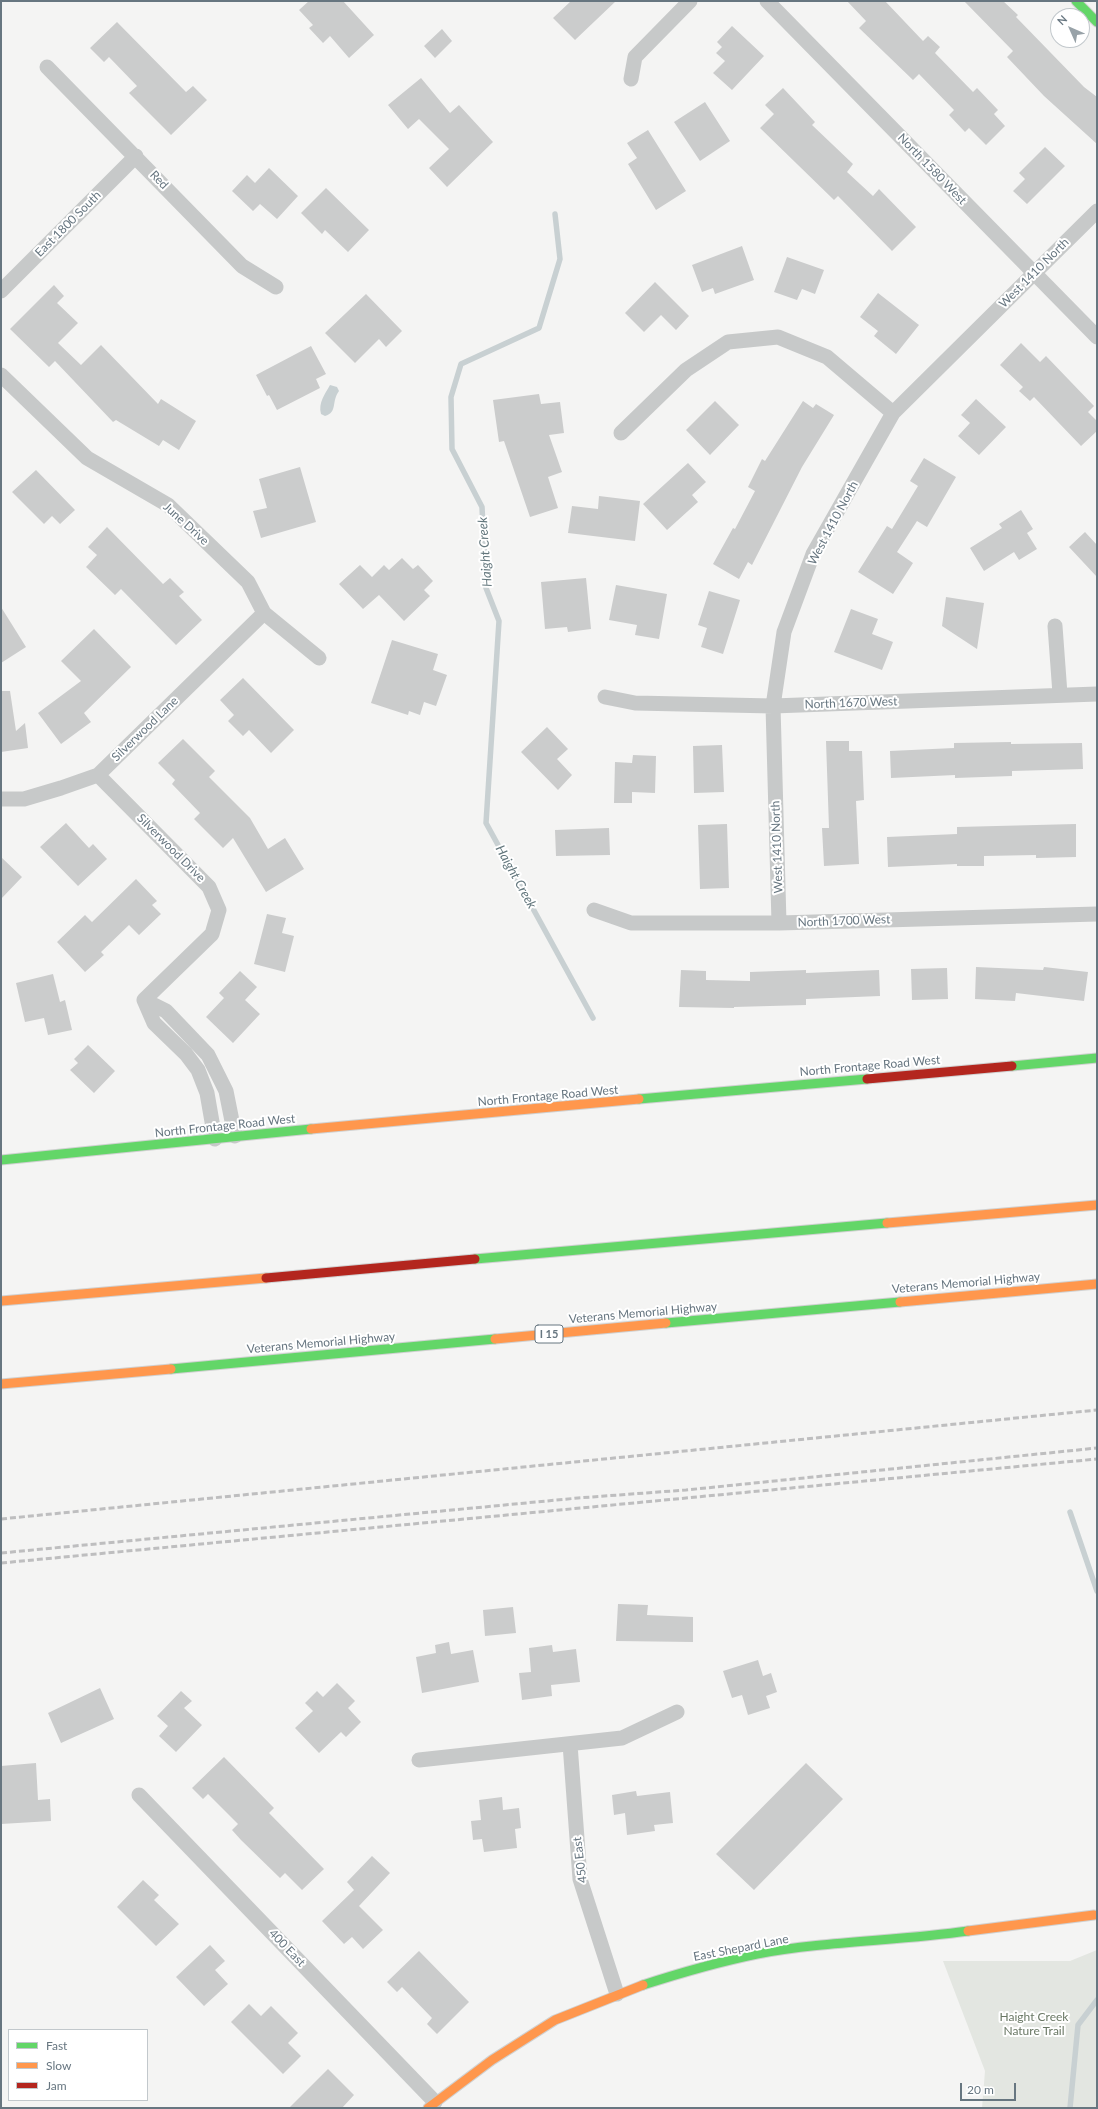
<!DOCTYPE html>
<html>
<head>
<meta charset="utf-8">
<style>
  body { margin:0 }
  #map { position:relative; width:1098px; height:2109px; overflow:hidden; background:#f4f4f3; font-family:Lato,sans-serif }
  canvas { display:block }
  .frame { position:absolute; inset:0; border:2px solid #677680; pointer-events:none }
  .legend { position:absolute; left:8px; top:2029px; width:140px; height:72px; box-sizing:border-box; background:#fff; border:1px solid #c2c8cc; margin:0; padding:5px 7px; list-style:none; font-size:12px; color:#677680 }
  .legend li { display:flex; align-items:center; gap:8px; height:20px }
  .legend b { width:20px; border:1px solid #c2c8cc }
  .north { position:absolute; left:1050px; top:8px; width:40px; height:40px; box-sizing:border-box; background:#fff; border:1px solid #c2c8cc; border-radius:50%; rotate:315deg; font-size:11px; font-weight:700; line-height:16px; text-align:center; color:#677680 }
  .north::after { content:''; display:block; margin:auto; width:14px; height:18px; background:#98a2a8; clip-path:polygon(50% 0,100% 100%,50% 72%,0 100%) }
  .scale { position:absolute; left:960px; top:2083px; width:56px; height:18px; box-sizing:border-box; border:2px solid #677680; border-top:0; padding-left:5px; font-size:12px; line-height:14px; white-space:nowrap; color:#677680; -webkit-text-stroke:3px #fff; paint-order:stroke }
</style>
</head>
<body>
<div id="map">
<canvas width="1098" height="2109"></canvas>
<div class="frame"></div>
<ul class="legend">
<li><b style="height:5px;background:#63d668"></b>Fast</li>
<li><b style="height:5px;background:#ff974d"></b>Slow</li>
<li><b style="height:5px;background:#b3261e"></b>Jam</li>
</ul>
<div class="north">N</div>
<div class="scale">20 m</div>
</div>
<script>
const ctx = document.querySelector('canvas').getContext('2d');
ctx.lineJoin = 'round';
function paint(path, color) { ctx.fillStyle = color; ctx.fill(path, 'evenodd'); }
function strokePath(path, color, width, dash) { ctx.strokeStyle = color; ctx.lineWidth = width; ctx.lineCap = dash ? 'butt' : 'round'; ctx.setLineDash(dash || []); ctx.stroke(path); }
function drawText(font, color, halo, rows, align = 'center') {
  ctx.font = font + ' Lato,sans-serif'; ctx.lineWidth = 4; ctx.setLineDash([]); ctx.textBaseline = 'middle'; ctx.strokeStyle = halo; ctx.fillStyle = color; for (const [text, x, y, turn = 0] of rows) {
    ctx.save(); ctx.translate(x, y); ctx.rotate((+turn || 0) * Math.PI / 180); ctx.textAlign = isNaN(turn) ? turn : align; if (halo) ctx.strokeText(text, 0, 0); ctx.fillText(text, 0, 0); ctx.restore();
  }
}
paint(new Path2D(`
  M1097,1950V2108H982L985,2071L943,1961H1070Z`), '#e3e6e1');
paint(new Path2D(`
  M330,385L337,387L339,391C331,402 338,412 325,416L321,414C318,403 325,394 330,385Z`), '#c8d0d2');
strokePath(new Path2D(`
  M555,214L560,259L539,328L461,364L451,397L452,449L482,507L486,588L499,621L486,823L593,1018
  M1070,1512L1097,1591
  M1070,2108L1078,2025L1097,2000`), '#c8d0d2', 5.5);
paint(new Path2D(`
  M309,1H343L374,35L349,58L330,36L323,43L309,28L313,25L299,10Z
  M571,1H616L575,40L553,18Z
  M847,1H885L923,41L928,36L940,47L935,53L973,92L977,88L998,110L994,114L1005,126L986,145L969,128L965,132L949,115L954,110L919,74L913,80L859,28L866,21Z
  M964,1H1003L1018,15L1016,17L1084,87L1097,97V144L1044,96L1007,57L1013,51Z
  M117,22L186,92L193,86L207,100L171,135L129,93L137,86L109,57L104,62L90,48Z
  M732,26L764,56L732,90L713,73L725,61L716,53L722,47L717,42Z
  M442,29L452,41L435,58L424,46Z
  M421,78L450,113L459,105L493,142L447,187L429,168L449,149L419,119L408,129L388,105Z
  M783,88L815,122L812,125L853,164L847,172L873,196L879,189L916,227L892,251L838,196L834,200L760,128L774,114L765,105Z
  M705,102L730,141L700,161L674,122Z
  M648,130L686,191L656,210L628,164L637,158L627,143Z
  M1045,147L1065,166L1027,204L1013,191L1025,179L1019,173Z
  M269,168L298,196L277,219L260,204L253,211L232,191L247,175L255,183Z
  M326,188L369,230L348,252L325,230L322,234L301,213Z
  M742,246L754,280L715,294L713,288L702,292L692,265Z
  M787,257L824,270L815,294L802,289L797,300L774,292Z
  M655,282L689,316L676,330L661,315L644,332L625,313Z
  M54,285L64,296L57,303L78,323L58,343L81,365L101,345L158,404L161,399L196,421L179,450L163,440L159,446L116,420L113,422L55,361L49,367L10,329Z
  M878,293L919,325L896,354L874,336L878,331L860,317Z
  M366,294L402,331L386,347L379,339L355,363L325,333Z
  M1021,343L1040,362L1046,356L1094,406L1088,412L1097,421V431L1081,446L1034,397L1030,401L1019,391L1023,387L1000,365Z
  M311,346L326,374L316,379L320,388L277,410L269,395L267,396L256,375Z
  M539,394L541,404L560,402L564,433L549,435L562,472L548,477L558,508L530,517L504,441L499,442L493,400Z
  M976,399L1006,427L979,455L958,436L970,423L961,415Z
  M715,401L739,425L710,455L686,430Z
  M803,401L813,408L816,404L834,415L802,467L752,565L748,562L739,579L713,564L733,528L735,529L755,491L748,487L762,459L765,461Z
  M924,458L956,477L927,527L917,521L897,552L913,563L893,594L858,572L887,526L892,529L918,486L910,481Z
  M688,463L706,482L692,495L698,502L667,530L643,504Z
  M300,467L316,522L261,538L253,511L267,508L259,479Z
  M36,470L75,510L60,524L52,516L44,524L12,492Z
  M599,496L640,501L635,541L568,533L572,506L598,509Z
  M1021,510L1033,529L1027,533L1037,549L1019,560L1014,552L984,571L970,548L1002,528L999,524Z
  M107,527L163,584L170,578L184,592L179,596L202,620L176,645L121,589L115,595L86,567L97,555L88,547Z
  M1085,532L1097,545V577L1069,547Z
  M402,558L413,569L418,565L433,581L424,590L430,596L404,621L379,595L363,609L339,584L360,565L372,577L384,565L389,570Z
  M586,578L591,629L568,632L567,627L545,629L541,582Z
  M616,585L667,594L659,639L635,635L637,625L609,620Z
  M709,591L740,600L723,654L701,647L707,628L698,625Z
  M946,597L984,603L977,649L942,626Z
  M1,607L26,647L1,663Z
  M851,609L878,619L872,634L893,642L882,670L834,652Z
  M94,629L131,667L84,713L91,722L61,744L38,713L81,681L61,661Z
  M392,640L438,654L433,670L447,675L436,706L424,702L420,715L409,711L408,715L371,703Z
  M243,678L294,730L271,753L249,730L243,736L228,721L234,715L220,700Z
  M1,691H10L16,731L25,723L28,748L1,752Z
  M547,727L568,749L557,759L572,775L558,790L521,752Z
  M183,739L215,771L209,777L250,818L268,849L285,838L304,869L266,892L233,838L223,848L194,819L200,813L172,784L175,780L158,763Z
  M826,741H849V751H862L864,800L856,801L859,864L824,866L822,828H829Z
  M1011,742V744L1082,743L1083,769L1012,771V776L955,778V775L891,778L890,751L954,748V743Z
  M722,745L724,792L694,793L693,746Z
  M633,755L656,756L655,793L632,792V803H614L615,762L632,763Z
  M66,823L89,848L93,844L107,859L78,886L40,847Z
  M727,824L729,888L700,889L698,825Z
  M1076,824V857L1036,858V855L984,856V866H957V864L888,867L887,837L957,834V827Z
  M609,828L610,855L556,856L555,830Z
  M1,857L22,877L1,899Z
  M136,879L157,901L152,905L161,914L139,935L129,925L101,952L104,955L85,972L57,942L85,915L92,922Z
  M267,914L286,918L282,933L294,936L285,972L254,964Z
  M976,967L1043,970L1044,967L1088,972L1084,1001L1016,993L1015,1001L975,999Z
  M947,968L948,999L912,1000L911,969Z
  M681,970L706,971V980L750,981V972L806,970V973L879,970L880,996L806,999V1005L734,1007V1008L679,1007Z
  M240,971L257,987L245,1000L260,1014L233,1043L206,1017L224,998L219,993Z
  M53,974L60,1002L65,1000L72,1030L48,1035L44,1018L25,1022L16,983Z
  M88,1045L115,1071L94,1093L70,1070L78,1063L74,1059Z
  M618,1604L648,1605L647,1615L693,1617V1642L616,1641Z
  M513,1607L516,1633L485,1636L483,1610Z
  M449,1642L451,1654L473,1650L479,1682L422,1693L416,1657L436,1653L435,1645Z
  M552,1645L553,1652L576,1649L580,1682L551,1685L552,1696L522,1700L519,1673L531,1672L529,1648Z
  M758,1660L763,1676L771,1673L777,1692L766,1696L770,1708L748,1715L742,1695L732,1698L723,1671Z
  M337,1683L355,1701L348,1708L361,1722L346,1737L341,1732L319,1753L295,1728L313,1711L305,1703L317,1691L323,1697Z
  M100,1688L114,1719L61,1743L48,1713Z
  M181,1691L192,1701L184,1708L202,1725L176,1752L159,1736L168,1726L157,1716Z
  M224,1757L274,1808L269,1813L324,1869L302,1890L285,1873L280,1878L241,1840L232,1830L238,1824L208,1794L203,1799L192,1788Z
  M36,1763L38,1800L50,1799L51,1821L1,1824V1766Z
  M806,1763L843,1799L754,1890L716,1854Z
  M636,1791L637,1796L670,1792L673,1823L654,1825L655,1831L627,1835L625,1813L614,1815L612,1795Z
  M502,1797L503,1810L519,1808L521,1828L515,1829L517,1848L484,1852L482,1839L473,1840L471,1821L481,1820L479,1800Z
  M372,1856L390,1873L359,1906L383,1930L363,1949L352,1937L344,1944L322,1921L354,1890L347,1882Z
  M143,1880L159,1895L154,1900L179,1924L156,1946L117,1907Z
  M210,1945L225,1961L215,1970L228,1984L204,2006L176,1977Z
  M419,1951L469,2002L437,2034L427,2024L432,2018L402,1987L397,1992L387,1982Z
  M249,2004L261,2016L271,2006L298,2033L288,2043L301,2056L283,2074L231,2022Z
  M328,2069L354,2095L342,2108H289Z`), '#cbcccc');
const fast = new Path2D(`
  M1076,1L1097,22
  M1012,1066L1097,1058
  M639,1099L867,1079
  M1,1160L311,1129
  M475,1259L887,1223
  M666,1323L900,1302
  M171,1369L495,1339
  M643,1985C680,1973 718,1962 757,1954C826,1941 898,1941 968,1931`);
const slow = new Path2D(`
  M311,1129L639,1099
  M887,1223L1097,1205
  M1,1301L266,1278
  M900,1302L1097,1284
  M495,1339L666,1323
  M1,1384L171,1369
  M968,1931L1094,1915
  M428,2108L492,2060L555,2020L643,1985`);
const jam = new Path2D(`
  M867,1079L1012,1066
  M266,1278L475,1259`);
strokePath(fast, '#d0d1d1', 11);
strokePath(slow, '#d0d1d1', 11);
strokePath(jam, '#d0d1d1', 11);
strokePath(new Path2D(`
  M767,1L1097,337
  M47,67L242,266L276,287
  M631,79L635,57L690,1
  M1,291L136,156
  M1,375L87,458L168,505L248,582L264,613L319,658
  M621,433L686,370L728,342L778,337L827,357L893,413
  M1055,626L1060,694
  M605,697L635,703L773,706L1097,694
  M98,775L209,887L219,910L212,934L144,1000
  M1,799H24L61,788L98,775L264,613
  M594,910L631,923H779L1097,914
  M779,923L773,706L784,632L813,554L893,413L1097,211
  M144,1000L166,1011L208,1055L226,1091L235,1136
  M144,1000L154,1023L186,1054L198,1070L207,1093L215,1139
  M570,1744L580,1879L617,1994
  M419,1760L622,1738L677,1712
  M139,1795L435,2102`), '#c7c9c9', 15);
strokePath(fast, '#63d668', 9);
strokePath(slow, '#ff974d', 9);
strokePath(jam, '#b3261e', 9);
strokePath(new Path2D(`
  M1,1519L1097,1410
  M1,1553L578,1498L686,1490L1097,1448
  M1,1563L1097,1459`), '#bebebf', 3, [6, 3]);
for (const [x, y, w] of [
  [549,1334,28]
]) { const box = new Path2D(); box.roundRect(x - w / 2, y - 9, w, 18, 3); ctx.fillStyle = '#fff'; ctx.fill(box); strokePath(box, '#677680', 1); }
drawText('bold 11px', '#677680', null, [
  ["I 15",549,1334]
]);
drawText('12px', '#677680', '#fff', [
  ["North 1580 West",932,169,46],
  ["Red",159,180,46],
  ["East 1800 South",68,224,-45],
  ["West 1410 North",1034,273,-45],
  ["West 1410 North",833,523,-62],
  ["June Drive",186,524,42],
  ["North 1670 West",851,703,-2],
  ["Silverwood Lane",145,729,-44],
  ["West 1410 North",777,847,-92],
  ["Silverwood Drive",171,848,45],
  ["North 1700 West",844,921,-2],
  ["North Frontage Road West",870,1066,-5],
  ["North Frontage Road West",548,1096,-5],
  ["North Frontage Road West",225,1126,-6],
  ["Veterans Memorial Highway",966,1283,-5],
  ["Veterans Memorial Highway",643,1313,-5],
  ["Veterans Memorial Highway",321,1343,-5],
  ["450 East",580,1860,-97],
  ["400 East",287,1948,46],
  ["East Shepard Lane",741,1948,-11]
]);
drawText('12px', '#6a7865', '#fff', [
  ["Haight Creek",1034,2017],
  ["Nature Trail",1034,2031]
]);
drawText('italic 13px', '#63777d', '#fff', [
  ["Haight Creek",485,552,-94],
  ["Haight Creek",516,877,61]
]);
</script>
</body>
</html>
